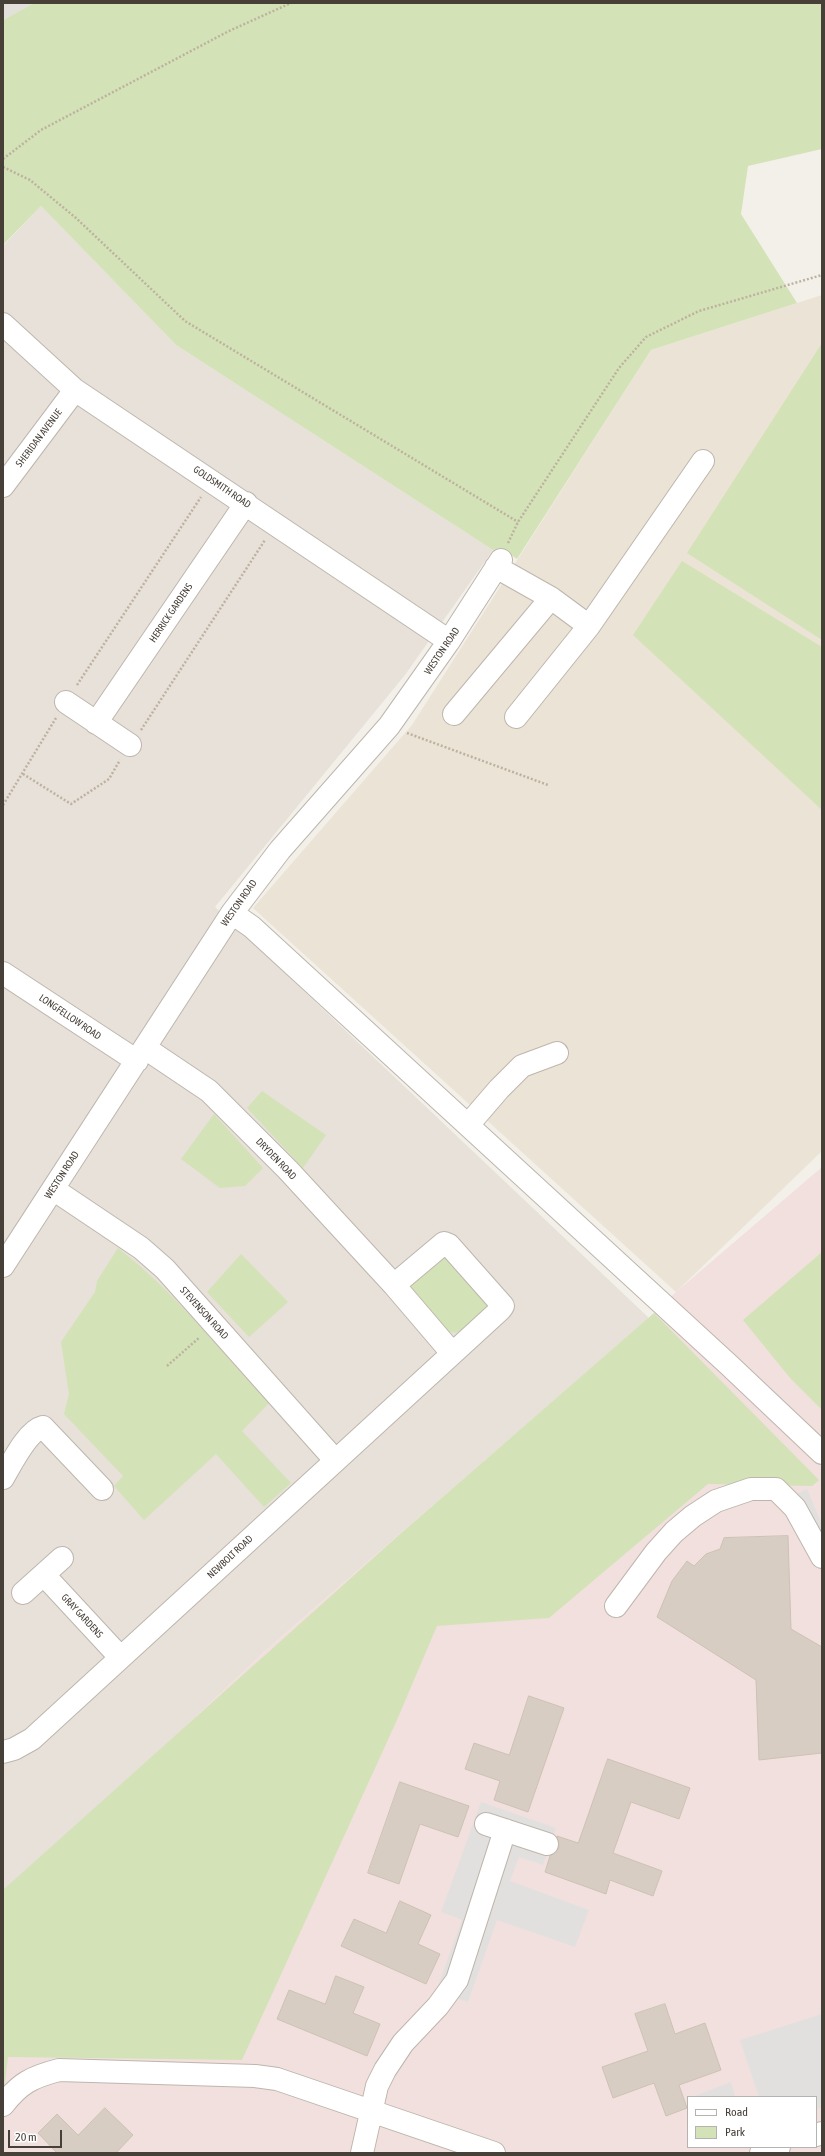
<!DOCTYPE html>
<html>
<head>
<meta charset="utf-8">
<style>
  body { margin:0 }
  #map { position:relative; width:825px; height:2156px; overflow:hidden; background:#f3f0ea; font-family:"Asap Condensed",sans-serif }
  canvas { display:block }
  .frame { position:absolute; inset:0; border:4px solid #474039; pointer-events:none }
  .legend { position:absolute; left:687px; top:2096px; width:130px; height:52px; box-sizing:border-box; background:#fff; border:1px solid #b5b3b0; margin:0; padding:5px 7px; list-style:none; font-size:12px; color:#474039 }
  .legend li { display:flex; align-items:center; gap:8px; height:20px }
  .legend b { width:20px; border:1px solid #b5b3b0 }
  .scale { position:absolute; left:8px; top:2130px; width:54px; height:18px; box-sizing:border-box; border:2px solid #474039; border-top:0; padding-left:5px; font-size:12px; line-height:14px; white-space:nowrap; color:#474039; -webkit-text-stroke:3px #fff; paint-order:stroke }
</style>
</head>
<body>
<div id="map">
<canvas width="825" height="2156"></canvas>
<div class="frame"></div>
<ul class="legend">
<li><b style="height:5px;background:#fff"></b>Road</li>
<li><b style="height:11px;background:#d3e3b7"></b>Park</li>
</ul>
<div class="scale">20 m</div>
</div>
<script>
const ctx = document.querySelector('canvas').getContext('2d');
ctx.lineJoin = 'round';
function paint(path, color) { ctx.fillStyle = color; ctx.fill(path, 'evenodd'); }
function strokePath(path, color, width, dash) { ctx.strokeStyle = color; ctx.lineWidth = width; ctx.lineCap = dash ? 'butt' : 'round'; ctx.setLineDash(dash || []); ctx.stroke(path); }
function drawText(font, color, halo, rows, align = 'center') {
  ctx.font = font + ' "Asap Condensed",sans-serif'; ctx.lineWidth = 3.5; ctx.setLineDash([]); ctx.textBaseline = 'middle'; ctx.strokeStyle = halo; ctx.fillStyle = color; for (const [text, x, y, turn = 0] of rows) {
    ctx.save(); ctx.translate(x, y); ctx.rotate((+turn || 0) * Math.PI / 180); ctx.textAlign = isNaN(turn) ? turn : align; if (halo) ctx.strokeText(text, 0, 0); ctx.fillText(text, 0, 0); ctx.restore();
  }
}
paint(new Path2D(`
  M41,206L176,345L493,550L405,675L215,907L649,1318L266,1650L3,1901V246Z`), '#e7e1d9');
paint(new Path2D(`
  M3,3H34L3,20Z`), '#e3dfdb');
paint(new Path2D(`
  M822,295V1151L676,1292L253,908L412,725L651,350Z`), '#ebe3d5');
paint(new Path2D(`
  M822,1167V2153H3L4,1898L266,1650L649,1318L676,1292ZM688,2097H816V2147H688Z`), '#f2e0df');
paint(new Path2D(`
  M34,3H822V149L748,166L741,214L797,303L651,350L517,559L501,548L493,550L176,345L41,206L3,245V20Z
  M822,343V640L687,553Z
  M682,561L822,647V810L633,635Z
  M262,1091L326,1135L303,1168L247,1108Z
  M214,1114L263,1168L245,1186L220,1188L181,1159Z
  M118,1248C175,1292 220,1351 269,1403L242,1431L291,1483L264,1507L216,1454L144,1520L114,1486L123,1476L64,1414L69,1394L61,1342L95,1292L97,1281Z
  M822,1252V1410L790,1378L743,1320Z
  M241,1254L288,1302L249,1337L207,1292Z
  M446,1255L489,1301L487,1308L464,1329L456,1333L450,1332L445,1330L409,1287L411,1280Z
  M654,1313L819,1480L812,1486L708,1484L549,1618L437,1626L397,1720L242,2060L8,2057L3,2099V1890L399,1535Z`), '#d3e3b7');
paint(new Path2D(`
  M807,1489L822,1524V1547L794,1495Z
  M481,1802L556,1828L543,1865L519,1857L510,1881L589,1910L575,1947L497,1920L468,2002L436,1991L462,1920L441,1912Z
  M822,2014V2107L816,2110V2097H759L740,2040Z
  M731,2082L735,2097H694V2096Z`), '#e2e0de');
const building = new Path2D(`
  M788,1536L791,1629L822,1647V1753L759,1760L756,1680L657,1617L672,1581L687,1561L694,1566L706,1554L720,1549L724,1538Z
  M529,1696L564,1708L528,1812L494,1800L500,1781L465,1769L474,1743L509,1755Z
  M608,1759L690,1788L679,1819L631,1802L613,1853L662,1871L653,1896L610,1880L606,1894L545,1872L550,1856L559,1848L557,1836L578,1843Z
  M400,1782L469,1806L458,1837L420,1824L399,1884L368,1873Z
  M400,1901L431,1915L418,1944L440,1954L426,1984L341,1946L354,1919L386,1933Z
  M336,1976L364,1987L353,2013L380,2024L367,2056L277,2019L289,1990L325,2004Z
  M665,2004L675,2034L705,2023L721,2070L679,2085L687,2108L666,2116L654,2083L613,2098L602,2067L648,2051L635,2014Z
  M105,2108L133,2135L116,2153H57L38,2133L57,2114L78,2135Z`);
paint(building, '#d7cdc3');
strokePath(building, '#cec2b4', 1);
const minor = new Path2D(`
  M3,324L75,390L449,641
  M3,486L75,390
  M496,567L551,598L589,626
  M66,702L130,745
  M454,714L551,598
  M516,717L589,626L703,461
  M96,723L246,503
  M232,913L252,927L729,1365L822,1453
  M3,973L137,1061
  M145,1048L209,1091L288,1170L394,1285L452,1353
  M468,1125L499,1089L522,1066L557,1053
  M53,1189L141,1248L165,1269L335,1460
  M3,1266L232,913L280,850L389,726L449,641L501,560
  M3,1478C12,1463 27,1431 43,1427L102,1489
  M44,1575L120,1657
  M23,1593L62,1558
  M616,1606L656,1552L674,1532L693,1516L716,1501L751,1489H776L795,1508L822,1557
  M3,1752L14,1749L32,1739L500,1310L503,1306L449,1245L444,1243L394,1285
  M486,1824L547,1844
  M3,2105C20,2083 32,2077 59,2070L255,2076L277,2079L494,2153
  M816,2135L822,2133
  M362,2153L377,2086L385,2070L403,2043L438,2006L457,1980L505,1830
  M761,2153L779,2147`);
strokePath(minor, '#beb6ad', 24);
strokePath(new Path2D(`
  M3,159L41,130L229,31L291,3
  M3,167L30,180L76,218L185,321L518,522
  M508,543L518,522L619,368L646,337L699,311L822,275
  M77,685L201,497
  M141,730L265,540
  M407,733L548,785
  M23,774L71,804L109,779L120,760
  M3,805L56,718
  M167,1366L200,1337`), '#beb1a0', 2.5, [2, 2]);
strokePath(minor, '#fff', 22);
drawText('10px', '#474039', '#fff', [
  ["SHERIDAN AVENUE",39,438,-53],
  ["GOLDSMITH ROAD",222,487,34],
  ["HERRICK GARDENS",171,613,-56],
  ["WESTON ROAD",442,651,-56],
  ["WESTON ROAD",239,903,-55],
  ["LONGFELLOW ROAD",70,1017,34],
  ["DRYDEN ROAD",276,1159,46],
  ["WESTON ROAD",62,1175,-57],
  ["STEVENSON ROAD",204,1313,48],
  ["NEWBOLT ROAD",230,1557,-43],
  ["GRAY GARDENS",82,1616,47]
]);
</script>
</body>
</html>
